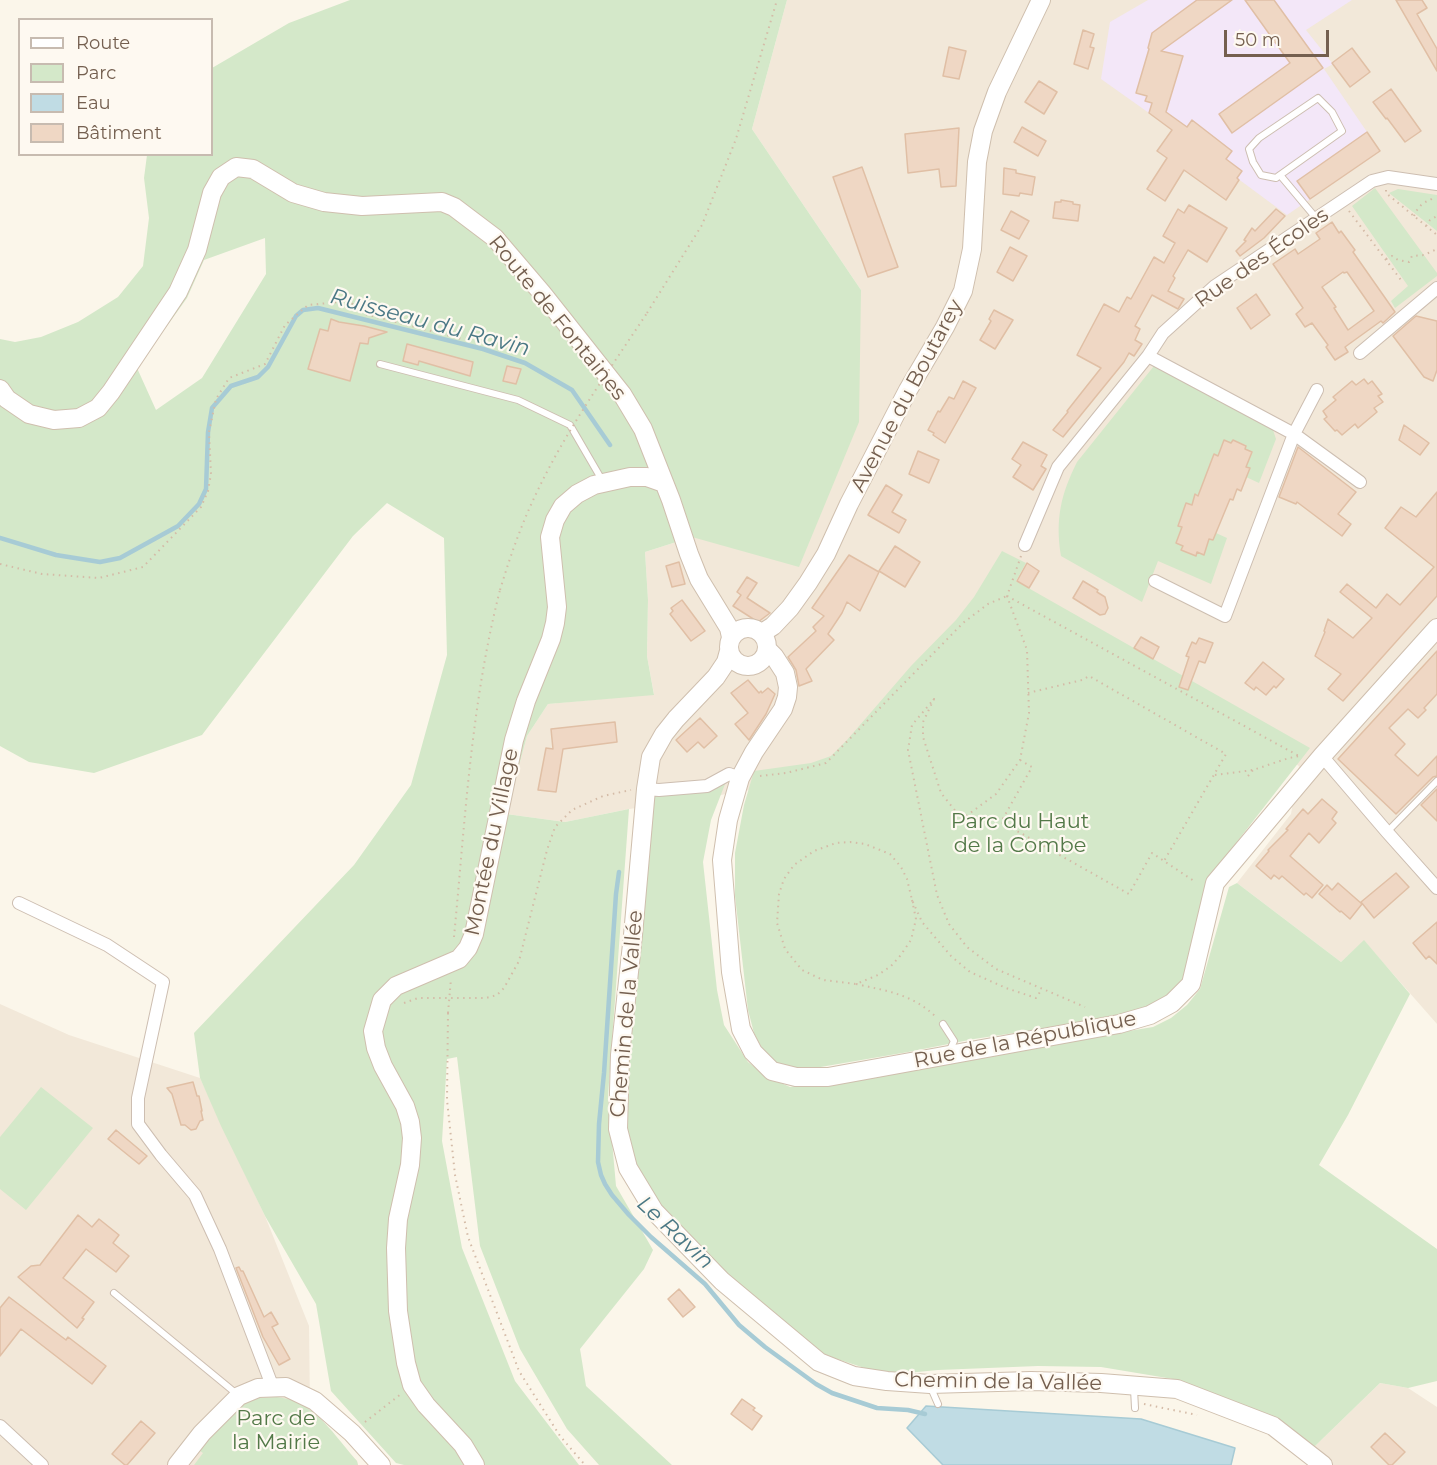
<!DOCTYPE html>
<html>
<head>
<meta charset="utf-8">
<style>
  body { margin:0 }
  #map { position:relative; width:1437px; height:1465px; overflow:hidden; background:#fbf6ea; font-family:Montserrat,sans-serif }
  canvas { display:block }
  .legend { position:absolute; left:18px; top:18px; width:195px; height:138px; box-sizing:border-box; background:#fef9f1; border:2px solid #c7bbb0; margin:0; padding:8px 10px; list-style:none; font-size:18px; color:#745f4f }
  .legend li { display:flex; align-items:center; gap:12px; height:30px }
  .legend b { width:30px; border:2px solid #c7bbb0 }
  .scale { position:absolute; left:1224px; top:30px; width:105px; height:27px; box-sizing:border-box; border:3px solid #745f4f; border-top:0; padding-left:8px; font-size:18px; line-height:21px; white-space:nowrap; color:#745f4f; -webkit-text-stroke:4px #fef9f1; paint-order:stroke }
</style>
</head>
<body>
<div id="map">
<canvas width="1437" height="1465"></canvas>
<ul class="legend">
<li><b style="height:8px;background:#fff"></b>Route</li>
<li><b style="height:16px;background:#d4e8c9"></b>Parc</li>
<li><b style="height:16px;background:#c0dce4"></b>Eau</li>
<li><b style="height:16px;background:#efd7c4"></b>Bâtiment</li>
</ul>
<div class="scale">50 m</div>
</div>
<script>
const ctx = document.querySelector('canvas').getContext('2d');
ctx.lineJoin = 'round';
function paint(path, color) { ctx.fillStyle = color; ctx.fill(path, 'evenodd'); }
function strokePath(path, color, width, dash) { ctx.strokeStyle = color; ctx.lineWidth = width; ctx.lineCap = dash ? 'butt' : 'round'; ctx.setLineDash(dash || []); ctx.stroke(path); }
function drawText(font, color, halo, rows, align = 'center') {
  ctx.font = font + ' Montserrat,sans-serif'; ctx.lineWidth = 4.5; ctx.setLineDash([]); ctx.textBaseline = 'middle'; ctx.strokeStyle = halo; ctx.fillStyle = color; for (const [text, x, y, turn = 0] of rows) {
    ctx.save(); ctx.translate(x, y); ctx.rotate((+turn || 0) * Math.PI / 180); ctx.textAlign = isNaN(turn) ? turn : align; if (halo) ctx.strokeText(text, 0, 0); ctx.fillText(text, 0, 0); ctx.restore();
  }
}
paint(new Path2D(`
  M787,0H1437V1024L1364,941L1341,962L1237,883L1291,814L1299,766L981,588L965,615L851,742L805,782L730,793L704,799L629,809L565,822L506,814L527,736L548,704L654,694L647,656L648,600L645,552L692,537L861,290L752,129Z
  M0,1004L69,1035L200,1078L265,1216L309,1326L310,1407L357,1461L358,1465H0Z
  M1380,1383L1408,1388L1437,1407V1465H1325L1312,1449Z`), '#f2e8d9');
paint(new Path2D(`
  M1148,0H1352L1306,30L1333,64L1324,69L1380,151L1287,215L1149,113L1101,79L1110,22Z`), '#f3e7f8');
paint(new Path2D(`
  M350,0H787L752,129L861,290L859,422L799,567L692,537L645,552L648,600L647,656L654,695L548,704L527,736L506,814L565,822L629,809L608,1096L616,1186L653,1250L644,1269L580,1349L586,1386L672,1465H599L567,1429L520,1349L480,1246L457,1057L447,1059L442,1141L462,1248L515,1381L579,1465H404L396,1463L331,1391L316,1304L265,1216L221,1126L200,1078L194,1033L354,865L411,785L447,655L444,538L387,503L353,536L202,735L94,773L29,762L0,746V339L15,342L41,337L78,322L118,297L143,266L149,218L144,178L147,155L212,154V68L289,23ZM265,238L266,274L202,378L156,410L137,368L187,298L204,260Z
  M1375,188L1437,273V276L1395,308L1391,301L1408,286L1352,206Z
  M1398,189L1437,195V231L1389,193Z
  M1154,366L1273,430L1276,439L1259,483L1246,477L1250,469L1246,467L1252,452L1245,449L1246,445L1233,440L1231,443L1225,441L1218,456L1214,454L1202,497L1196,494L1192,505L1186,503L1178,525L1182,527L1176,543L1183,546L1182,550L1196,555L1197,552L1203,554L1209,539L1213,540L1216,533L1227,538L1211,584L1158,561L1142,602L1061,556C1055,519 1061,494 1077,462Z
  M1002,551L1026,563L1016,581L1310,748L1208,879L1184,981L1161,1003L1114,1018L974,1039L908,1052L809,1069L791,1068L777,1064L764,1052L754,1033L748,1010L735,896V853L744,805L754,771L811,763L831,756L847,740L911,666L956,620L974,597Z
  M727,779L711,820L703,862L717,990L724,1025L748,1062L768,1077L790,1087L1153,1027L1171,1018L1187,1005L1200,989L1229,887L1237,883L1341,962L1364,940L1410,994L1348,1115L1319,1165L1437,1249V1381L1408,1388L1380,1383L1312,1449L1179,1380L1101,1367L1038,1366L938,1370L886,1375L825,1355L730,1277L661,1208L637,1167L621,1125L649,796Z
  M41,1087L93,1128L26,1210L0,1189V1137Z
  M277,1397C283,1398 290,1399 295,1401C321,1412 339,1441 357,1461L358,1465H194L203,1453L196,1448L245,1403L259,1398Z`), '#d4e8c9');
const water = new Path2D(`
  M926,1406L1141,1419L1235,1448L1231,1465H943L907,1428Z`);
paint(water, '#c0dce4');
strokePath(water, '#a7cbd5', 1.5);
strokePath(new Path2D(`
  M0,538L56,555L100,562L120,558L178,526L199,504L206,489L208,432L212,408L231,386L258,377L268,367L296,316L303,310L318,308L483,349L525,363L572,390L610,445
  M619,872L616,894L604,1073L599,1124L598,1162L601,1175L605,1184L612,1195L629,1215L651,1237L705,1284L739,1325L765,1347L816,1384L832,1393L877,1408L908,1410L925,1414`), '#a7cbd5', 4.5);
const building = new Path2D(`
  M1197,0H1232L1161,51L1183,56L1166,112L1187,127L1192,120L1232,151L1226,159L1242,171L1237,178L1239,180L1226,200L1184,170L1165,201L1147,189L1167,158L1157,151L1172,130L1149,113L1152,103L1145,101L1147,96L1136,93L1149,49L1148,48L1152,33Z
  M1245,0H1274L1323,68L1232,133L1219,114L1290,63Z
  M1396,0H1422L1427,8L1417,14L1437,49V71Z
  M1083,30L1094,34L1090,47L1094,48L1088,69L1074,64Z
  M949,47L966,51L959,79L943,76Z
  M1352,48L1370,72L1350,87L1332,63Z
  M1039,81L1057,92L1044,114L1025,102Z
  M1391,89L1421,131L1405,142L1387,118L1386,119L1373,102Z
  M1022,127L1046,141L1038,156L1014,142Z
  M959,128L956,186L941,187L939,169L908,173L905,134Z
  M1367,132L1380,151L1310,199L1297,181Z
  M862,167L898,267L868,277L833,177Z
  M1004,168L1016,170V173L1035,177L1032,195L1020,193L1019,196L1003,194Z
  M1061,200L1073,202V204L1080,205L1078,221L1053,218L1055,202H1061Z
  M1189,205L1227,228L1207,262L1188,250L1173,276L1175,278L1168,291L1184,299L1178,309L1152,295L1135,326L1140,329L1135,340L1142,344L1134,356L1129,353L1124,362L1063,437L1053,430L1068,412L1067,411L1101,368L1077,355L1104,304L1119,312L1127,297L1131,299L1154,257L1164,263L1175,243L1163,236L1178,209L1184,213Z
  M1276,209L1285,216L1264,238L1240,256L1236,251L1246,241L1244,240L1252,228L1255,231Z
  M1011,211L1029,221L1019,239L1001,230Z
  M1332,222L1339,233L1341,231L1355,250L1353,252L1395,312L1383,323L1381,321L1345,347L1348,352L1335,360L1326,347L1328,345L1312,323L1305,327L1296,314L1303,308L1273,264L1295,249L1298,254L1320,239L1316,233ZM1343,272L1344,273L1347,272L1374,311L1348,330L1334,308L1336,307L1322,287Z
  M1010,247L1027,256L1013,281L997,272Z
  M1256,294L1270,315L1251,329L1237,308Z
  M994,310L1013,320L995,349L980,340L991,321L989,319Z
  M1416,316L1437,321V370L1433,381L1424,377L1393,336Z
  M331,319L339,322L364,326L387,332L369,338L368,344L360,343L350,381L308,369L320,329L328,331Z
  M407,344L473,362L470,376L419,361L418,365L403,361Z
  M507,366L521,369L516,384L503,381Z
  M1364,379L1368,384L1372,381L1382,394L1378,396L1383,402L1374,408L1377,412L1358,428L1355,424L1342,435L1337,430L1335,431L1324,419L1327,417L1323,411L1336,400L1333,397L1352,381L1356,385Z
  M963,381L976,388L945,443L933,435L934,433L928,430L938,411L940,412L949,397L954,399Z
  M1404,425L1429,443L1420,455L1399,440Z
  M1224,440L1231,443L1233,440L1246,446L1245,449L1252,452L1246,467L1250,468L1241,491L1237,489L1233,500L1230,499L1213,540L1209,539L1204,555L1197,552L1196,556L1181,550L1183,546L1176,543L1182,527L1178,526L1186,503L1192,505L1195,494L1198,496L1214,454L1218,456Z
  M1023,442L1047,455L1041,466L1046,469L1033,490L1013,477L1021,465L1012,459Z
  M1298,447L1356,492L1338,514L1351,524L1342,536L1297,502L1296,504L1279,497Z
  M918,451L939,460L929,483L909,474Z
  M886,485L902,495L892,512L906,520L899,533L868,515Z
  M1437,492V596L1343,701L1328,689L1341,674L1315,656L1325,632L1324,631L1328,619L1353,638L1372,618L1340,592L1347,584L1376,608L1387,594L1400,605L1434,567L1385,528L1401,507L1416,517Z
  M895,546L920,562L905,587L879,571Z
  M849,555L879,572L860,611L847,602L842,613L828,634L834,640L806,669L812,681L799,686L796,670L788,657L816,631L813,627L824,616L812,608Z
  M679,562L685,584L672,587L666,566Z
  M1027,563L1039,571L1029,588L1017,581Z
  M747,577L757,583L747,598L770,613L758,622L733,606L741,595L737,592Z
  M1083,581L1098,590L1097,592L1105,597L1108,608L1105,614L1100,615L1073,598Z
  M682,600L705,631L691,641L670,614L673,611L671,608Z
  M1141,637L1159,647L1153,659L1134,648Z
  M1199,638L1213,643L1205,663L1199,661L1188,690L1179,687L1189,657L1186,656L1192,642L1196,644Z
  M1437,651V694L1424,708L1426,710L1418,718L1408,709L1389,728L1405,744L1395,755L1418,776L1437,756V776L1433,777L1396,814L1338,759Z
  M1263,662L1284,679L1276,688L1274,686L1266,695L1256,687L1254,690L1245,683Z
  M748,680L759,693L761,691L762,693L768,688L775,694L766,714L749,740L735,724L748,713L731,693Z
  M700,718L717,736L704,748L698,742L687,752L676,740Z
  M615,722L617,742L563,749L556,792L538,790L546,748L553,749L551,729Z
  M1437,789V821L1421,805Z
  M1322,799L1337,812L1332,819L1336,823L1319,843L1309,833L1290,856L1323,885L1312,898L1306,893L1304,895L1282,876L1279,879L1274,875L1271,879L1256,866L1269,851L1268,850L1288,830L1286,829L1303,809L1308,814Z
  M1396,873L1409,887L1374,918L1361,902Z
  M1338,883L1362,904L1350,919L1341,911L1340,912L1319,894L1327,885L1332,890Z
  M1437,922V964L1429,956L1426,959L1413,943Z
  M193,1082L197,1096H199L202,1111H201L203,1120L200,1121L196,1129L191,1130L185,1125H181L172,1094L167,1088Z
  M116,1130L147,1156L139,1164L108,1139Z
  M78,1215L92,1227L99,1219L119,1235L113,1243L129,1256L116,1272L86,1249L63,1278L94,1302L82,1318L84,1319L77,1328L18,1277L31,1266L40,1265Z
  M239,1267L241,1271H243L264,1317L271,1312L278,1324L272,1327L290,1359L279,1365L263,1337L236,1268Z
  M679,1289L695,1307L683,1317L668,1299Z
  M9,1297L66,1340L68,1337L106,1366L92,1384L21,1329L0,1356V1308Z
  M742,1399L755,1408L753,1410L762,1416L752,1430L731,1414Z
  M141,1421L155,1433L127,1465H125L112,1454Z
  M1385,1433L1405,1452L1392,1465H1389L1371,1447Z`);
paint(building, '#efd7c4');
strokePath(building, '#e0bfa5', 1.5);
const lane = new Path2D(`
  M1280,175L1276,178L1261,175L1253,162L1249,149L1259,138L1318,98L1332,112L1342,131L1280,175L1316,218
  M380,364L518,400L570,425L602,480
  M1387,832L1437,781
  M943,1024L954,1041L949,1052
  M114,1293L238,1395
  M931,1388L938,1404
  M1134,1389L1135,1408`);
const street = new Path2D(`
  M1360,353L1437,288
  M1148,356L1294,434L1360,482
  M1025,545L1058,467L1148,356L1163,333L1215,286L1372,181L1388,177L1437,184
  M1155,581L1225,616L1294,434L1317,390
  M1322,756L1387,832L1437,888
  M646,789L659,790L707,786L729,774L740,778
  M19,903L107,945L163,982L138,1098V1124L161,1155L195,1195L220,1249L273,1388
  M0,1426L42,1465`);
const secondary = new Path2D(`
  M0,389L7,399L29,414L54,420L79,418L98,408L111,392L178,292L197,250L212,193L221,177L236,167L253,169L293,193L324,202L362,206L442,202L454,207L495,238L542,293L622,394L643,429L671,500L689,554L699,579L729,628L731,637
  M729 647a19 19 0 1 1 38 0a19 19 0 1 1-38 0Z
  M762,633L773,626L790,608L808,583L826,554L849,504L908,390L945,327L963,291L972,249L977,162L983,131L997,92L1041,0
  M768,650L774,656L785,673L788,687L787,697L783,709L754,752L740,778L728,820L722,860L731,972L741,1029L753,1052L772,1071L796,1077H828L1119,1024L1150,1015L1172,1003L1191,984L1215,883L1322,756L1437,628
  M729,651L726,662L716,677L676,719L664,734L651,757L646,789L633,935L620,1055L618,1129L628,1168L654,1211L722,1281L819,1362L854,1376L887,1381L930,1384L1031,1381L1101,1383L1177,1389L1273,1426L1323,1465
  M177,1465L202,1433L239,1396L258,1388L286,1387L315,1401L352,1433L381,1465
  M475,1465L463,1445L426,1405L412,1385L406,1363L398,1311L396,1248L398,1219L410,1165L412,1138L410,1122L405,1106L383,1066L376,1048L373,1031L382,1000L396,986L459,959L468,948L474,934L514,740L526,701L551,639L555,623L557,607L550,537L555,520L563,506L577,494L594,485L630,477H647L664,483`);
strokePath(lane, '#cdbeb1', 8);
strokePath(street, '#cdbeb1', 14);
strokePath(secondary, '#cfbfae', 20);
strokePath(new Path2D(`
  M1386,190V193L1437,235
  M1349,211L1401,280
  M1414,216C1416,211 1419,206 1424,203C1428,200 1431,201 1434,196
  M1426,226L1430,220L1437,216
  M1386,259L1392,256L1398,260L1409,262L1412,256L1424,255L1437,249
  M647,313L702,225L736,139L777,0
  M1021,556L1007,596L1027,650L1029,713L1020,760L996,794L962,819L941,793L923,737V722L934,699L912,725L908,750L937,895L949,924L967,947L996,969L1085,1007
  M0,564L42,574L99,578L143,567L201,507L208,491L211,474L209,432L216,399L229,378L265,364L285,325L308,305L349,301L365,314L462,339
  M1007,596L1299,756
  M1028,693L1082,680L1089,676L1226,754L1164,861
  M1020,760L1032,767L1001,822L1129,894L1152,853L1194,881
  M1215,775L1253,770L1289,758L1299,756
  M760,776L786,773L826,763L963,623L988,604L1007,596
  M1248,776L1253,770
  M912,900L916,919L911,940L900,956L891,966L878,975L856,984L823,980L802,970L785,949L777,923L779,894L784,879L794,865L814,851L836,843L850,842L865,844L890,854L901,867L907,879L912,900L922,922L951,956L970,972L1006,988L1036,998L1042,989
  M454,937C465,822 471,703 500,590
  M856,984C887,991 913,994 937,1018
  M450,990L451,979
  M404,1003L418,998H486L497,995L504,988L519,961L547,850L555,827L572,810L603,796L631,790
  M448,1013L447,1100L455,1175L468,1237L519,1371L560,1436L585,1465
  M1144,1404L1197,1415
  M365,1422L401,1394`), '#d4bba7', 2, [1.5, 4.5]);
strokePath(lane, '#fff', 6);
strokePath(street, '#fff', 12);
strokePath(secondary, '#fff', 18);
strokePath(new Path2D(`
  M500,590C510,557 521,525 536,494C566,430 608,372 647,313
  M448,1013L450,990`), '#d4bba7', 2, [1.5, 4.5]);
drawText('21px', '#745f4f', '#fef9f1', [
  ["Rue des Écoles",1262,258,-35],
  ["Route de Fontaines",557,318,51],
  ["Avenue du Boutarey",907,396,-62],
  ["Montée du Village",492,842,-78],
  ["Chemin de la Vallée",627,1014,-85],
  ["Rue de la République",1025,1040,-11],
  ["Chemin de la Vallée",998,1382,1]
]);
drawText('21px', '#537948', '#fef9f1', [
  ["Parc du Haut",1020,822],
  ["de la Combe",1020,846],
  ["Parc de",276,1419],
  ["la Mairie",276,1443]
]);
drawText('italic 22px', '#4a7885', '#fef9f1', [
  ["Ruisseau du Ravin",430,323,15],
  ["Le Ravin",675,1233,43]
]);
</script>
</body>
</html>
